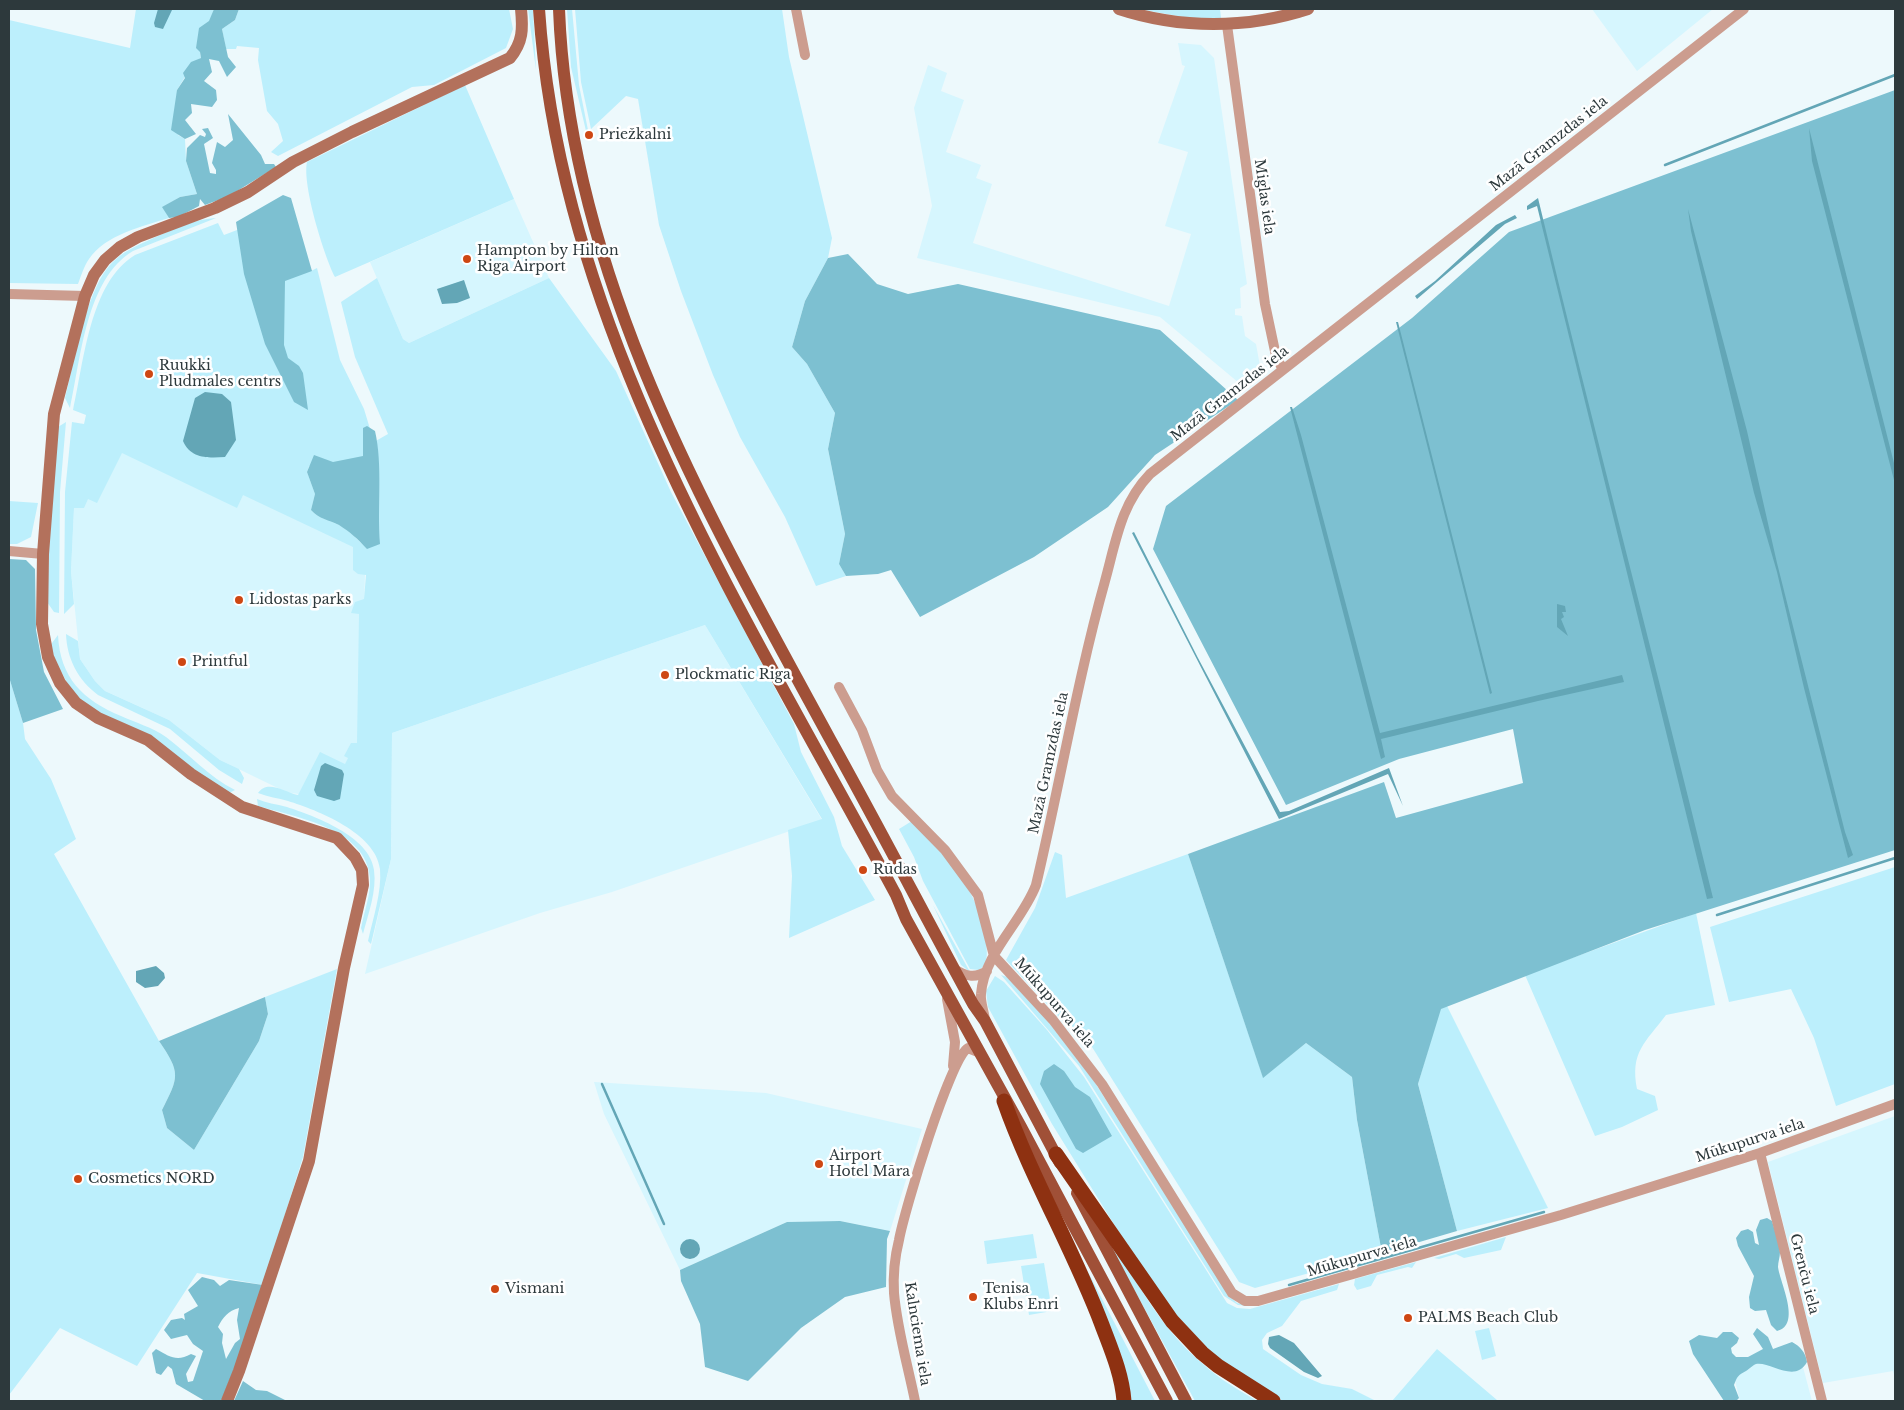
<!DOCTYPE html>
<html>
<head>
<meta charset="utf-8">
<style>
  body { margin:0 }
  #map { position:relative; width:1904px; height:1410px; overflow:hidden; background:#edf9fc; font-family:"Libre Baskerville",serif }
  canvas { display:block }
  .frame { position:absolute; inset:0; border:10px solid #2d393c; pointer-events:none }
</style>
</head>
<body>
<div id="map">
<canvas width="1904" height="1410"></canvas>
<div class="frame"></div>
</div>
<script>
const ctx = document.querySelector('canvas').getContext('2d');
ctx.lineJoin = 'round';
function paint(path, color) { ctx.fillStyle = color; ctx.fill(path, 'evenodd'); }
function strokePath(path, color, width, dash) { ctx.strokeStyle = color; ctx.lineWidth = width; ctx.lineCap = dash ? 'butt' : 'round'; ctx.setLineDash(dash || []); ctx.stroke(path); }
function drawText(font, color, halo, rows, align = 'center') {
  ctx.font = font + ' "Libre Baskerville",serif'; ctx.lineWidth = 5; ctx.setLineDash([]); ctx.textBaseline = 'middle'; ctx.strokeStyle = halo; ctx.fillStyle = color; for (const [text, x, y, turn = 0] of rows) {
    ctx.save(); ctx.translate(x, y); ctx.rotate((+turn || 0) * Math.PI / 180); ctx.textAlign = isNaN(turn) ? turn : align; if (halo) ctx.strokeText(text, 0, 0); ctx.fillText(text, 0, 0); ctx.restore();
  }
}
paint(new Path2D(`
  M1592,9H1713L1637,71Z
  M1178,43L1201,45L1214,58L1247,284L1240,288L1241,308L1235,309V315L1242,316L1245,336L1256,344L1260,366L1239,383L1160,317L917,258L932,206L914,108L928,65L947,73L941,91L964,100L946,152L981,165L976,178L992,184L973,243L1169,306L1191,234L1165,226L1188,152L1158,143L1185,66L1182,65Z
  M514,199L549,278L409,343L403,339L370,262Z
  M95,444L248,458L368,475L358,804L286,792L220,760L169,720L105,691L95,681L80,659L71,571L74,507L79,508L85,449H94Z
  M705,625L822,820L612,892L540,913L365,974L391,859L392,733Z
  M594,1082L766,1093L922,1129L890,1231L840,1221L787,1222L680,1270L604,1114Z
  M1895,1116V1379L1893,1371L1823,1383L1768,1162Z
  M1798,1348L1812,1401H1740L1731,1365Z`), '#d6f6fe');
paint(new Path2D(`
  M136,9H214L200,52L201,58L194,62L177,90L178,135L185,139L186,161L197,194L180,197L163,207L169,218C143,226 105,235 89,259C84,266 81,276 78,284L9,283V20L130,48Z
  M239,9H509L513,29L506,48L434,85L412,87L278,156L271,152L283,141L278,124L267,111L258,60L259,48L237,46L236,49H226L222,29L235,20Z
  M528,9H533L536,70Z
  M567,9H572L579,85L588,130L586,131L571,67Z
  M575,9H782L789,57L832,238L828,258L805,301L792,347L807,364L835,413L828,449L845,534L839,564L846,576L816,586L785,517L740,437L713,375L681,291L659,225L638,99L626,96L591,129L581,82Z
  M1138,9H1220L1221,18H1189Z
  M465,85L514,199L335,277C324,255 302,185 307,162Z
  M292,209L311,271L317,268L340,360L364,409L374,442L388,434L355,357L341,302L377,278L403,339L409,343L549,278L616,371L671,492L794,724L801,752L834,817L842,846L875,900L789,938L792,876L788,830L822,819L705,625L392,733L391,859L371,944L368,941C373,918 382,892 380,869C376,833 317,810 288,801C278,798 268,797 258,793C267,779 285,792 298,795L320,752L345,764L348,758L344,756L351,743H357L359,614L351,613L355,602L364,599L366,575L358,574L353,570V547L243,495L237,508L122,453L97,503L88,499L84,508H74L71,571L74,604L64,614L65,492L72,422L84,424L86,415L73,410C84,361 90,282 135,255L218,223L224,235ZM309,466L368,475L367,548C357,540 350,531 339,525C329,520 319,519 311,510L315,494L307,472Z
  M216,218L133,251C86,279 81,358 70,408L65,398C75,361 86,285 115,260C127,249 143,243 158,236C176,228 196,219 216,218Z
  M66,422L60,492L59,613L54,612L47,602L50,511L58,427Z
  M9,501L38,503L31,537L17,544H9Z
  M66,634L78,641L80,659L95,681L105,691L169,720L220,760L239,769L244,778L242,784L219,770L170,729L98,695C78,680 67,659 66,634Z
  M58,635C60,678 83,700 121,716C136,723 152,727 166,737C189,754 209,777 235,790L229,793L92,710L71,691L49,647Z
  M9,677L23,723L25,739L51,779L76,839L54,854L159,1041C181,1073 179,1077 162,1110L167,1128L194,1150L259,1041L268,1014L265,997L337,969L303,1157L263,1285L197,1273L137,1366L60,1328L9,1395Z
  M257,799C266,803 276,804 287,807C314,816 370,836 374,870C377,891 368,914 363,934L361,928C364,912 371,894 370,878C367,829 296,817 258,806Z
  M912,821C948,859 979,888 986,942C987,952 989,964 979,970L970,969L923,881L914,857L899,829Z
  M1055,852L1062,855L1066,898L1188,854L1263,1077L1306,1043L1352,1077L1357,1120L1382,1253L1255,1288L1239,1282L1082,1031L1074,1033L1006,960L1035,908Z
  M1895,867V1084L1836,1106L1814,1038L1791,989L1729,1002L1710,927Z
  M933,905L970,972L961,965Z
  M1696,913L1715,1005L1666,1015C1645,1043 1630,1052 1637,1089L1655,1096L1658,1110L1622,1127L1595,1136L1525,975Z
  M1001,975L1007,977L1048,1021L1094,1081L1228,1294L1237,1303L1251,1306L1238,1305L1224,1296L1079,1066Z
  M995,976L1004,982L1047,1030L1084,1077L1227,1303L1237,1308L1250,1309L1339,1284L1337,1290L1301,1301L1282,1326L1267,1333L1262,1340L1263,1349L1301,1375L1322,1384L1352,1389L1376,1401H1283L1252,1383L1212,1353L1167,1305L1120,1234L1052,1124L988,1007L986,991Z
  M1447,1006L1548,1208L1457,1231L1418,1084L1440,1009Z
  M1033,1234L1037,1258L987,1264L984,1241Z
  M1506,1237L1501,1250L1464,1258L1456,1254L1439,1259L1434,1258Z
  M1115,1248C1141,1289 1165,1333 1203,1364C1219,1379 1239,1390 1257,1401H1195L1113,1251Z
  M1416,1262L1412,1268L1408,1267L1377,1275L1371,1286L1357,1290L1354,1285L1355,1279Z
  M1044,1263L1052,1311L1029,1315L1021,1266Z
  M1086,1268L1155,1401H1129Z
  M1489,1328L1496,1356L1482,1360L1475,1331Z
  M1437,1349L1497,1400L1496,1401H1392Z`), '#bceffc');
paint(new Path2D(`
  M214,9H239L235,20L222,29L228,57L236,67L227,77L219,61L209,59L212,72L204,81L216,90L217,100L212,107L191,104L192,113L185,120L196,134L185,139L171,130L177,90L185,78L183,73L191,62L201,58L200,52L196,48L199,28L209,21Z
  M1895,90V850L1645,930L1441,1009L1418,1084L1457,1231L1382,1253L1357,1120L1352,1077L1306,1043L1263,1078L1188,854L1384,782L1396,818L1523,783L1513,729L1399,759L1286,805L1153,549L1166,506L1412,318L1509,232Z
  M228,114L261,155L265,164H274L276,167L229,196L205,205L200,199L199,206L178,217L169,218L162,207L180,197L197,194L186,161L187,148L200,135L205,137L206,134L202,129L208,128L213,138L204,144L210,173L216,174V170L212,163L217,142L225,147L233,140Z
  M283,195L291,198L312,271L285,281L284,345L288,358L299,366L303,373L308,410L294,402L265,344L244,274L236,222Z
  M848,254L877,284L908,294L958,284L1160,330L1238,400L1155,455L1108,507L1034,557L920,617L891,570L878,574L846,576L839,564L845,534L828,449L835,413L807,364L792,347L805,301L828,258Z
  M367,426L375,431C383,465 377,508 380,544L367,549C358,539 350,532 339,525C329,520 319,519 311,510L315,494L307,472L314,455L333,462L363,456V428Z
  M9,559L26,560L35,569L36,630L44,672L63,709L23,723L9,677Z
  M265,997L268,1014L259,1041L194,1150L167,1128L162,1110C179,1077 181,1073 159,1041Z
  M1054,1064L1064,1071L1075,1087L1090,1097L1112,1136L1083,1153L1076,1149L1040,1084L1044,1071Z
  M1767,1218L1772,1221C1775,1231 1779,1242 1780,1252C1780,1257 1778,1262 1778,1267C1780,1283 1802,1325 1777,1331L1771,1325L1766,1310L1755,1311L1750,1308L1749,1297L1754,1276L1738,1246L1736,1238L1741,1231L1748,1229L1753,1232L1755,1243L1759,1245L1756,1230L1760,1220Z
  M840,1221L890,1231L887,1239L886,1287L845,1297L801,1328L748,1381L705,1367L700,1324L681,1281L680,1270L787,1222Z
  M202,1277L214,1280L220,1286L229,1280L263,1285L237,1367C229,1376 227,1390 221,1401H205L176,1384L172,1369L168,1366L161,1375L156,1373L152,1353L156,1349C170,1357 177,1362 191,1354L196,1356L186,1374L188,1382L193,1381L203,1351L193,1344L187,1335L171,1339L164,1330L171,1320L182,1318L185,1320L184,1314L198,1306L188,1290ZM239,1308L237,1320L240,1339L235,1343L226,1359L222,1343L223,1334L218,1327C223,1317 228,1311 239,1308Z
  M1757,1328L1768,1337L1773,1349L1792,1342C1800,1346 1806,1353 1807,1362C1795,1384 1770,1361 1756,1364C1753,1365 1749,1369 1746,1371C1738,1375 1737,1377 1734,1385L1739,1398L1736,1401H1724L1693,1354L1689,1341L1699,1335L1717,1338L1723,1332H1732L1739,1338L1737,1343L1731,1348L1732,1353L1736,1357H1748L1763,1349L1753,1334Z
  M243,1381L256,1390L267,1391L287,1401H234Z`), '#7dc0d1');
paint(new Path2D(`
  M158,9L172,10L163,29L155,27L154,23Z
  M1809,128L1895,467V484L1812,161Z
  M1538,198C1594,432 1656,664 1713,898L1707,899L1537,206L1527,210V206Z
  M1688,209L1747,431L1777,563L1845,832L1853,855L1848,858L1804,688L1777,572L1754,493L1691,231Z
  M1515,215L1517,218L1505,224L1417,299L1415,296L1435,281L1496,225Z
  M464,280L470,298L457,303L442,304L437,289Z
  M1396,322H1398L1492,693L1490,694Z
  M205,392L222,394L231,402L236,440L225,457C208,458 191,459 183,441L195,398Z
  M1290,407H1292L1301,435L1380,733L1622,675L1624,682L1538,701L1381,739L1385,757L1381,759Z
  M1134,532L1198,658L1280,812L1289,811L1389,768L1403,806L1388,774L1279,819L1132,533Z
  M1557,604L1565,606L1566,612H1562L1564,617L1561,619L1568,636L1557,627Z
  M325,763L342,770L344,774L340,799L334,801L317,796L314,790L321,766Z
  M156,966L164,973L165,978L158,986L145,988L136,982V971Z
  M680 1249a10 10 0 1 1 20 0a10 10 0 1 1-20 0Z
  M1279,1335L1294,1343L1322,1376L1318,1378L1304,1372L1270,1348L1268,1344L1269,1337Z`), '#63a6b6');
strokePath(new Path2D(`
  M1665,165L1895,75
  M1717,915L1895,858
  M602,1084L664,1224
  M1289,1285L1544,1212`), '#63a6b6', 2.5);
strokePath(new Path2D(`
  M796,9L805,55
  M1227,25L1265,304L1276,356L1283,370
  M9,294L85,296
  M9,551L43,554
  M839,687L862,730L877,770L892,796L945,850L978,895L994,956L1053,1020L1102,1084L1232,1293L1245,1301H1258L1561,1215L1760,1153L1895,1104
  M954,969C966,976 974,979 987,971
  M947,999L955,1042L953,1066
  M985,1020C984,1012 980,1001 981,994C984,953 1022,922 1036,885C1060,784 1077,681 1105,581C1116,541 1121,504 1150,474L1744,9
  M1760,1153L1822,1401
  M915,1401C908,1366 897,1329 894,1293C893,1276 895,1256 899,1240C904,1212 950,1058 968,1048L978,1052`), '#cc9d8f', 10);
strokePath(new Path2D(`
  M1119,9C1180,29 1247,29 1308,9
  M227,1401L239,1371L309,1161L344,968L363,885L362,870L355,857L337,838L242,807L191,774L148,740L98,718L76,703L60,683L48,657L42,624L43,554L54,414L85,296L94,275L105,260L120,247L138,237L215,208L248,192L293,162L352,132L510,58C523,42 523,29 521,9`), '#b3715c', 12);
strokePath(new Path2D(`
  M539,9C561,334 747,616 896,895L906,919L1021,1127L1167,1401
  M559,9C569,275 706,511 830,739C879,827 925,916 973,1004L985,1021L1060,1163
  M1077,1193L1186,1401`), '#a05037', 12);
strokePath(new Path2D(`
  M1004,1101C1031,1178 1073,1248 1102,1325C1111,1349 1122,1374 1124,1401
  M1056,1154L1172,1321L1202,1353L1218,1366L1273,1401`), '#8e3111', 15);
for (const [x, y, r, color] of [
  [589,135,5,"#ce4713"],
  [467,259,5,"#ce4713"],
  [149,374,5,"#ce4713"],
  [239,600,5,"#ce4713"],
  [182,662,5,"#ce4713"],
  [665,675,5,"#ce4713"],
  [863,870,5,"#ce4713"],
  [819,1164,5,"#ce4713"],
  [78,1179,5,"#ce4713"],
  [495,1289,5,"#ce4713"],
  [973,1297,5,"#ce4713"],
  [1408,1318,5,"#ce4713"]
]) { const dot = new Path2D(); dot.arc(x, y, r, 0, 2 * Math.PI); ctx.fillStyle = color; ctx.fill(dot); strokePath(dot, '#fff', 2); }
drawText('14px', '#2d393c', '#fff', [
  ["Priežkalni",599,135],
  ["Hampton by Hilton",477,251],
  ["Riga Airport",477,267],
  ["Ruukki",159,366],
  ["Pludmales centrs",159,382],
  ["Lidostas parks",249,600],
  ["Printful",192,662],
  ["Plockmatic Riga",675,675],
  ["Rūdas",873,870],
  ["Airport",829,1156],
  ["Hotel Māra",829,1172],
  ["Cosmetics NORD",88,1179],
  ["Vismani",505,1289],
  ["Tenisa",983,1289],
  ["Klubs Enri",983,1305],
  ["PALMS Beach Club",1418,1318]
], 'left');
drawText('14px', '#2d393c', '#fff', [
  ["Mazā Gramzdas iela",1549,144,-38],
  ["Miglas iela",1264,197,82],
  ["Mazā Gramzdas iela",1230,394,-38],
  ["Mazā Gramzdas iela",1049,763,-78],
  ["Mūkupurva iela",1054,1003,49],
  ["Mūkupurva iela",1750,1141,-18],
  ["Mūkupurva iela",1362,1257,-16],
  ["Grenču iela",1804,1274,76],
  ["Kalnciema iela",917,1334,81]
]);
</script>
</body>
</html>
